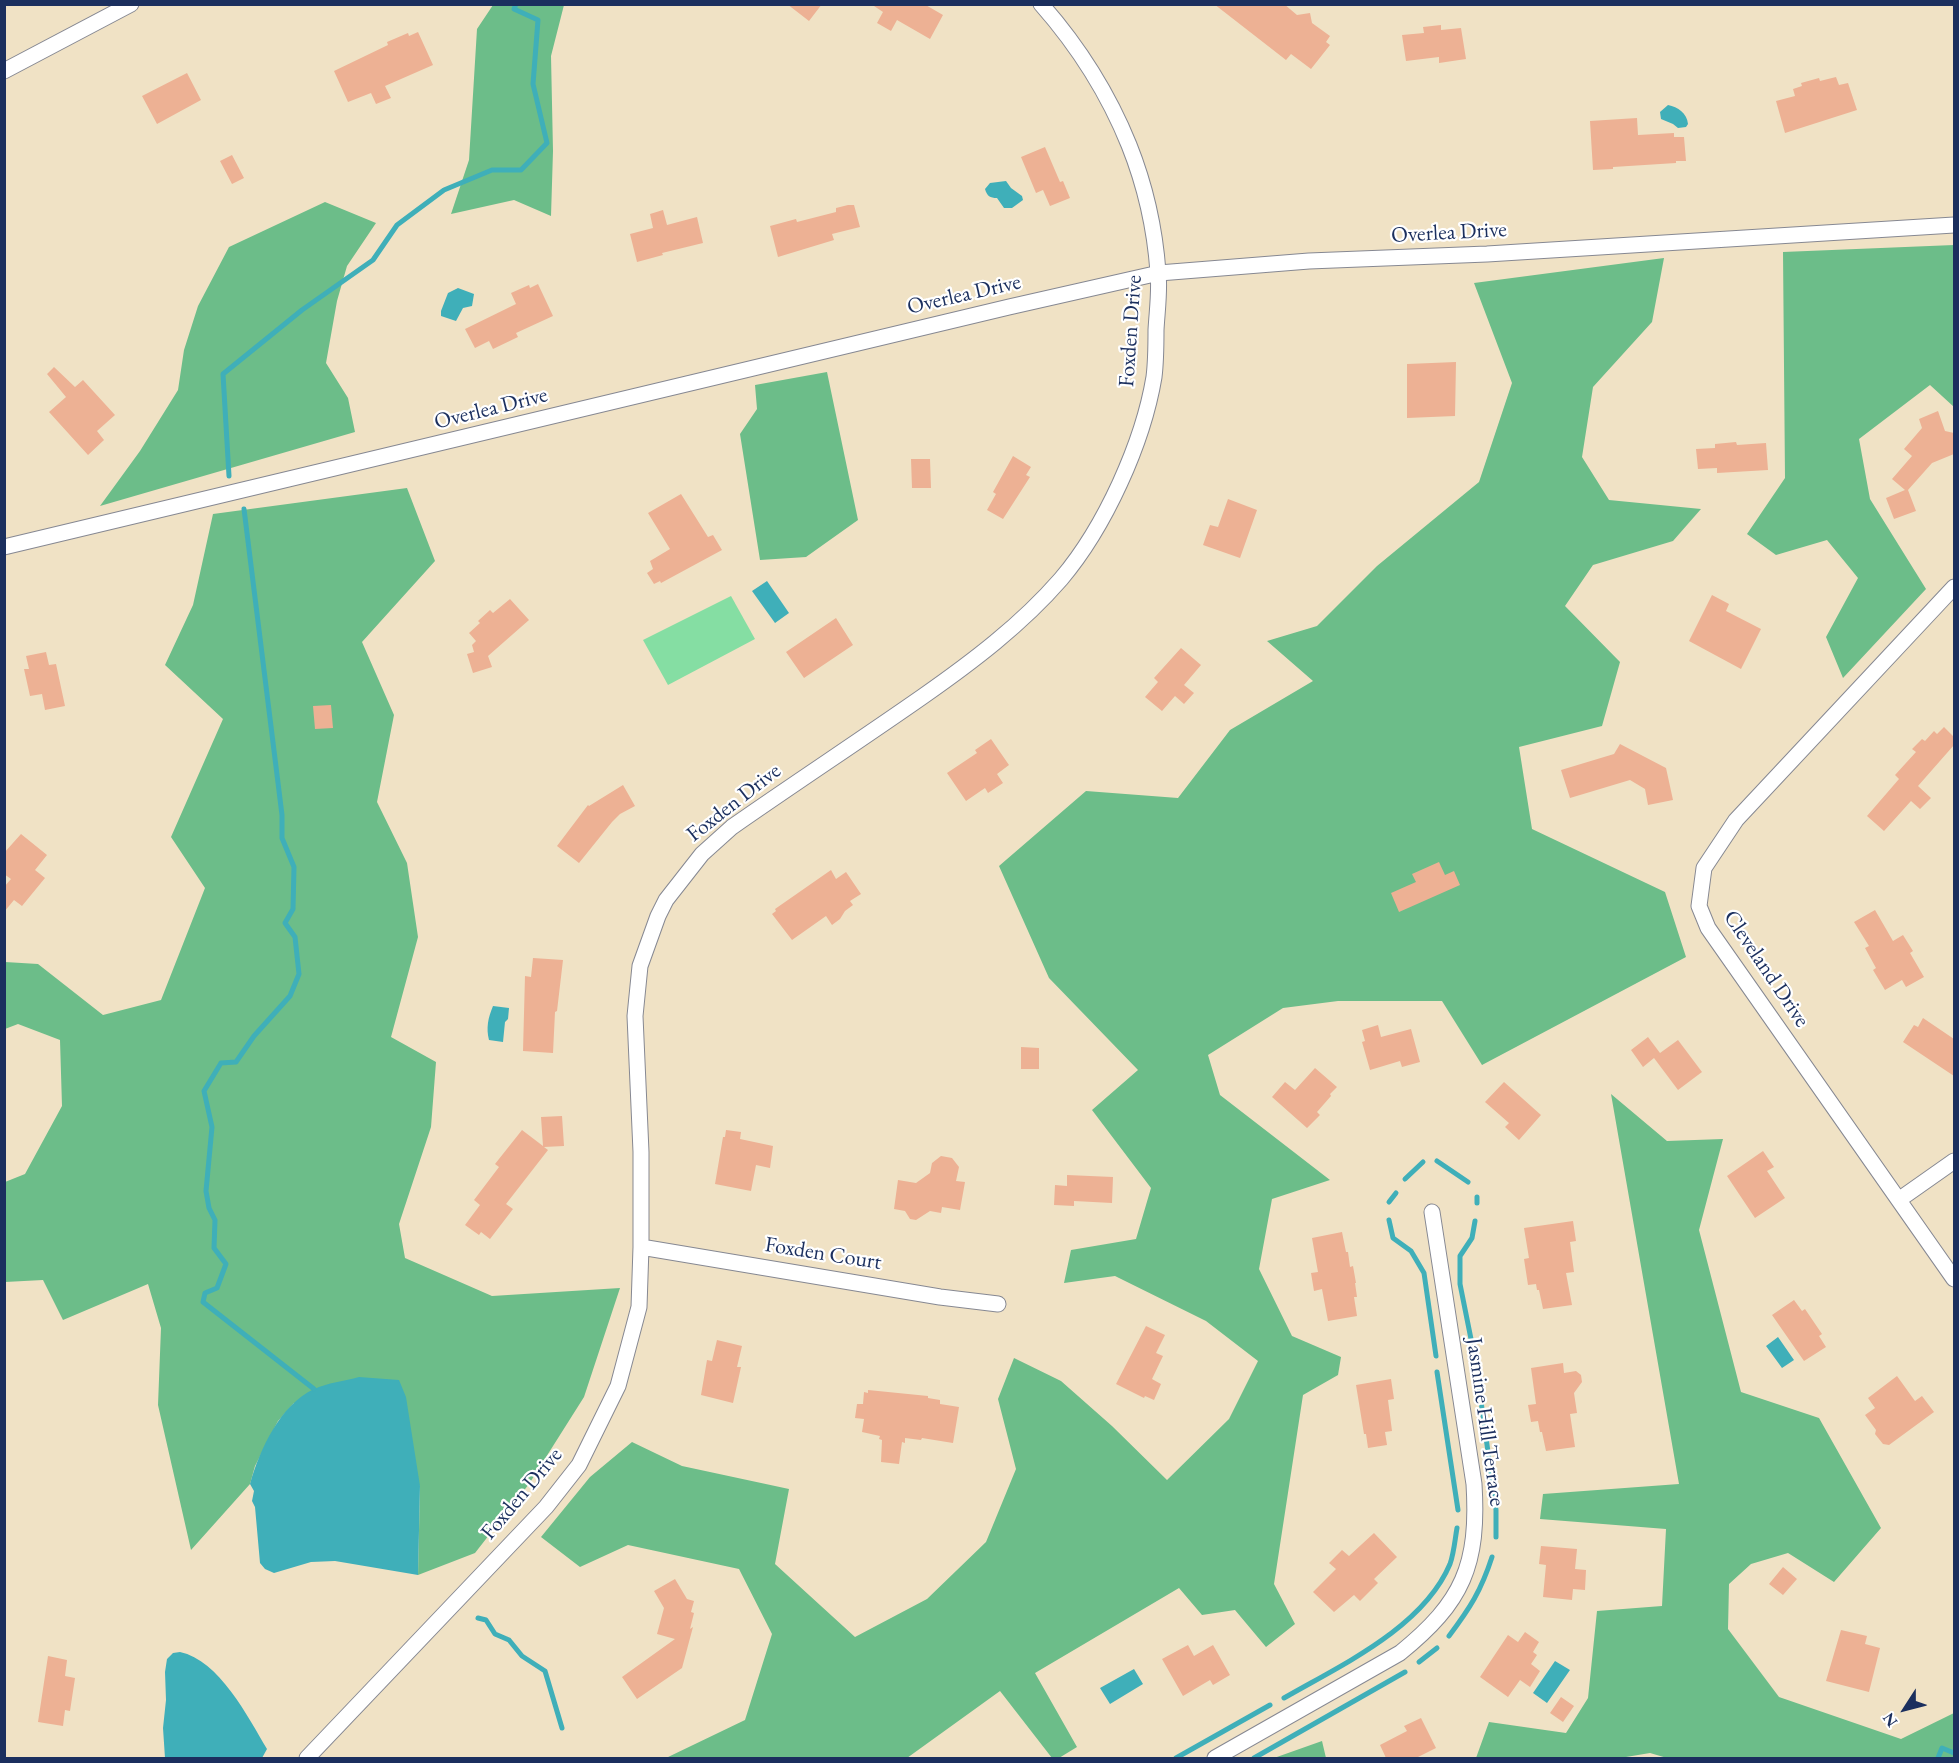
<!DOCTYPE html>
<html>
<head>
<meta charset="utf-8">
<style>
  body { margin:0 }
  #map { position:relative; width:1959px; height:1763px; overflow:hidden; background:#f0e2c5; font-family:"EB Garamond",serif }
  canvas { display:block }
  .frame { position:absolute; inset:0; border:6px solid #1b2f5e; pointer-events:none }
  .north { position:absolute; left:1875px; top:1679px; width:60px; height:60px; -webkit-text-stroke:4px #fff; paint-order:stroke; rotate:234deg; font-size:16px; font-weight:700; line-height:24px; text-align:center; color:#1b2f5e }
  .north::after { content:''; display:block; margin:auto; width:21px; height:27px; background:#1b2f5e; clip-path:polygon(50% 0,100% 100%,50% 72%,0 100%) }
</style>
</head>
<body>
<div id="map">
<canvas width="1959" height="1763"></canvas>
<div class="frame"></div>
<div class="north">N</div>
</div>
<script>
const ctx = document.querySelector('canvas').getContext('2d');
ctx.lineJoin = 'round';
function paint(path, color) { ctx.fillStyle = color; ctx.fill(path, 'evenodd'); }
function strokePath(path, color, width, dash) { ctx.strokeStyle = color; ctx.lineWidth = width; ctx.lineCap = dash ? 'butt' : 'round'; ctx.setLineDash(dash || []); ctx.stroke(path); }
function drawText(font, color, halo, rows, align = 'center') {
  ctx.font = font + ' "EB Garamond",serif'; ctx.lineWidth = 4.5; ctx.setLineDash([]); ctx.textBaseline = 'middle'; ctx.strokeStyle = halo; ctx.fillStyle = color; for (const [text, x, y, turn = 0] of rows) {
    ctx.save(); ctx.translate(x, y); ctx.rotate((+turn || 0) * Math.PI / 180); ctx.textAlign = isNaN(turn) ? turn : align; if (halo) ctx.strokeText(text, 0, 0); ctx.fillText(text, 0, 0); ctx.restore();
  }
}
paint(new Path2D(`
  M731,596L755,639L668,685L643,640Z`), '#85dea3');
paint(new Path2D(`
  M493,5H564L551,56L553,151L551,216L514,200L451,214L469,160L477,29Z
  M325,202L376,223L347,266L337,301L326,363L348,398L355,432L100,506L140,451L178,390L184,350L198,306L229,247Z
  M1954,245V407L1930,385L1859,439L1870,499L1926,589L1843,678L1826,637L1858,578L1827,540L1776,555L1747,534L1785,478L1783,252Z
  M1664,258L1652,322L1593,387L1582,457L1609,500L1701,509L1673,541L1593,565L1565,606L1620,662L1602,726L1519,747L1532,829L1665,892L1686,957L1482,1065L1442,1001H1338L1283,1008L1208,1055L1220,1095L1330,1180L1272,1199L1259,1269L1292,1336L1341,1357L1338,1375L1303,1395L1274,1584L1295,1624L1266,1647L1235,1610L1202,1615L1179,1588L1035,1673L1077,1747L1059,1758H1052L1000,1691L907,1758H666L745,1720L772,1634L739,1569L628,1545L580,1567L541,1537L590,1477L632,1442L682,1466L789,1489L775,1564L855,1637L927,1599L986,1542L1016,1469L998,1399L1014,1358L1061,1381L1112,1426L1167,1480L1229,1419L1258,1361L1206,1321L1115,1276L1064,1283L1071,1250L1136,1239L1151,1188L1092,1110L1138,1070L1049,978L999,866L1086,791L1178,798L1230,730L1313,681L1267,641L1317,626L1377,566L1479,482L1512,383L1474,283Z
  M827,372L858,520L806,557L760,560L740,434L757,409L755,385Z
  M407,488L435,561L362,642L394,715L377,802L407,863L418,937L391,1037L436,1062L431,1127L399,1224L405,1258L492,1296L620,1288L584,1397L529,1484L475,1553L418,1575L420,1486L294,1403L278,1421L255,1466L250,1484L191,1550L158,1405L161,1328L148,1284L63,1320L43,1280L5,1282V1182L25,1174L62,1106L60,1040L18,1024L5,1029V962L38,964L103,1015L161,1000L205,888L171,837L223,719L165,665L193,605L213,514Z
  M1611,1094L1667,1141L1723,1139L1699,1230L1741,1392L1819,1418L1881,1528L1834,1582L1788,1553L1751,1564L1729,1584L1728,1629L1779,1697L1901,1739L1954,1713V1758H1667L1650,1753L1620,1758H1476L1489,1722L1566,1733L1588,1698L1597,1611L1662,1606L1666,1529L1540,1519L1543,1494L1679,1484Z
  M1322,1741L1326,1758H1274Z`), '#6cbd89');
paint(new Path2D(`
  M1668,105C1678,107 1687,113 1688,124L1686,127L1678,128L1673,124L1661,119L1660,112Z
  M1006,181L1011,188L1022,196L1023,200L1012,208H1004L997,198C990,198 987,196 985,189L990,183Z
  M458,288L474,294L472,306L463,308L456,321L441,316V311L448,293Z
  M767,581L789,613L775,623L752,591Z
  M493,1006L509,1008L508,1019L505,1022L503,1042L489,1040C486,1028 488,1018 493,1006Z
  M1778,1337L1794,1360L1782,1368L1766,1346Z
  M359,1377L399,1380L406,1397L420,1486L418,1575L335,1561L311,1562L274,1573L265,1569L260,1563L255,1507L252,1501L254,1491L250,1484C260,1449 280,1405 314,1389C327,1383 345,1381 359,1377Z
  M180,1652C219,1660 248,1717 267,1749L262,1758H165L163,1728L166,1700L165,1672L167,1659L173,1653Z
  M1555,1661L1570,1670L1547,1703L1533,1693Z
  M1134,1669L1143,1684L1110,1704L1100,1688Z`), '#3fafb9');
strokePath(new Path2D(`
  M229,476L223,374L302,310L373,260L397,225L444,190L492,170H521L547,143L533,84L538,20L514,9L516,4
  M244,509L282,815V838L294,867L293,909L285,923L295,937L299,974L290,996L254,1036L236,1062L221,1063L204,1091L212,1127L206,1191L209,1208L215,1220L214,1248L226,1264L217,1288L205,1293L203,1302L314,1389
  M1437,1161L1468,1182
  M1405,1179L1423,1162
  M1477,1197V1203
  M1389,1202L1396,1193
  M1389,1220L1393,1238L1411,1251L1424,1273L1436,1356
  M1473,1349L1460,1284V1256L1472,1238L1475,1221
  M1476,1365L1496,1510V1537
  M1437,1372L1458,1510
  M478,1618L486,1620L495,1634L509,1640L522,1656L545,1671L562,1728
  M1449,1636C1470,1608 1481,1591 1492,1557
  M1419,1662L1437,1648
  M1284,1698C1341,1665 1423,1628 1450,1564C1454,1553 1455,1539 1457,1528
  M1176,1758L1270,1705
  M1254,1758L1405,1672
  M1938,1758L1942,1748L1954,1753`), '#3fafb9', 5);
paint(new Path2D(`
  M787,4H822L809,21Z
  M871,4H924L943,15L930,39L897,20L891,31L877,23L883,12Z
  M1214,4H1284L1297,15L1310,13L1312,23L1330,36L1326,42L1330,45L1311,69L1291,54L1286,60Z
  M1441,25V30L1461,28L1466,59L1439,63V57L1406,61L1402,35L1424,33L1423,27Z
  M418,32L433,65L385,86L391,98L376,104L371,93L348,102L334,71L388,45L387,42L408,33L409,36Z
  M187,73L201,100L157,124L142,96Z
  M1836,77L1839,85L1848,83L1857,110L1785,133L1776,101L1795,96L1793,89L1802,86L1801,83L1819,78L1820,81Z
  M1637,118L1638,135L1674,133V137H1684L1686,161H1676V163L1613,167V169L1593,170L1590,121Z
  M1045,147L1060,182L1063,181L1070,198L1050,206L1043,190L1036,193L1021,157Z
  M232,155L244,178L232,184L220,161Z
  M848,205H854L860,227L832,234L834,240L778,257L770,226L796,219L797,222L836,212V208Z
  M663,210L667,225L697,217L703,243L662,253L663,255L637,262L630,234L653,228L650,214Z
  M538,284L553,316L516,333L518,337L493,349L489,341L475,348L465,329L516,304L511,293L529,285L530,288Z
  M1456,362L1455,416L1407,418V364Z
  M54,367L75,387L83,380L115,415L97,431L104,440L88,455L49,412L66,397L47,374Z
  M1938,411L1945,431L1954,433V454L1932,463L1908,490L1916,511L1894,519L1886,498L1905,490L1892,479L1912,456L1904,449L1922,428L1919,419Z
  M1736,442L1737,445L1766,443L1768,470L1717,473V468L1698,469L1696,449L1715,448V444Z
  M1013,456L1031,467L1026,475L1030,477L1003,519L987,510L996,494L993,492Z
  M911,459H930L931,488H912Z
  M681,494L708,537L713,535L722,550L661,583L660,581L654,584L647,573L653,569L650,561L670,549L648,513Z
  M1228,499L1257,510L1240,558L1203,545L1210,525L1218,527Z
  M1712,595L1729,604L1726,611L1761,629L1741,669L1689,641Z
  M510,599L529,620L488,656L492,667L473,673L467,654L474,652L472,645L476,641L469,633L480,623L478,621L490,610L493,613Z
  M836,618L853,645L804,678L786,652Z
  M1181,648L1201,665L1184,685L1194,693L1184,704L1175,696L1162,711L1145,697L1158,682L1154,678Z
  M46,652L49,665L56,664L65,706L45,710L42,694L30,696L24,669H29L26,656Z
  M331,705L333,728L315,729L313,706Z
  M1944,727L1954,737V745L1918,786L1931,798L1920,809L1911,801L1884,831L1867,816L1899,779L1895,775L1916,752L1912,749L1922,739L1925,741L1934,731L1937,734Z
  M991,739L1009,765L997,774L1003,783L988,793L985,788L966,801L947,773L977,753L975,750Z
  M1620,744L1666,768L1673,800L1648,805L1645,789L1630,780L1570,798L1561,770L1614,754Z
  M623,785L635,806L620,814L612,822L579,863L557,846L588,805L589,806Z
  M21,834L47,855L35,870L45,878L22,906L14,900L4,912V887L11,879L4,874V853Z
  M1439,862L1445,875L1454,871L1460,885L1399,912L1391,893L1416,882L1412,874Z
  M831,870L836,879L846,872L861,894L850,901L853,905L845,911L840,919L832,925L826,916L792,940L772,914L776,911L775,909Z
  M1875,910L1893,941L1903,935L1913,951L1910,953L1924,977L1906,987L1902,980L1885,990L1873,970L1876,968L1865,948L1869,946L1854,922Z
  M533,958L563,960L557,1011L555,1012L553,1053L523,1051L525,976L531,977Z
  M1923,1018L1954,1039V1076L1903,1042L1914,1025L1918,1027Z
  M1378,1025L1381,1037L1411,1029L1420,1062L1402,1067L1400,1061L1370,1070L1362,1042L1365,1041L1362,1030Z
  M1648,1037L1660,1053L1678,1040L1702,1072L1678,1090L1654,1058L1643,1067L1631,1050Z
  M1021,1047L1039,1048V1069H1021Z
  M1315,1068L1337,1087L1330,1094L1331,1096L1317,1112L1320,1115L1307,1128L1272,1097L1285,1082L1295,1090Z
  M1504,1082L1541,1115L1519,1140L1505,1127L1509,1123L1485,1102Z
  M562,1116L564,1146L544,1147L548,1150L506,1204L513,1209L490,1239L481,1232L479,1235L465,1225L480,1205L474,1200L499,1167L495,1164L522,1130L543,1146L541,1117Z
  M726,1130L741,1132L740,1139L773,1146L770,1168L756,1165L751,1191L715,1184L723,1137H725Z
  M1763,1151L1774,1167L1767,1171L1785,1198L1755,1218L1727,1176Z
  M941,1156L952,1158L959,1167L956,1181L965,1182L960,1210L942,1207L941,1213L930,1211L916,1220L910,1219L905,1211L894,1209L898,1180L916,1183L930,1173L932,1163Z
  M1067,1175L1113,1177L1112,1203L1074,1201V1206L1054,1205L1055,1185L1067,1186Z
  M1573,1221L1576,1241L1570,1242L1574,1272L1566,1273L1572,1305L1543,1309L1539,1290H1537L1536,1284L1528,1285L1524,1259L1529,1258L1524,1228Z
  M1342,1232L1346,1252H1348L1350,1267L1353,1266L1356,1283H1355L1357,1297H1354L1357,1316L1328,1321L1322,1289L1314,1291L1311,1273L1318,1272L1312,1238Z
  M1794,1300L1802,1311L1805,1309L1822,1334L1819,1336L1826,1347L1804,1361L1772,1315Z
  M1146,1326L1165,1335L1156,1353L1163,1356L1152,1379L1161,1384L1154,1400L1145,1396L1144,1398L1116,1384Z
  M717,1340L742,1346L737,1367H741L733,1403L701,1395L707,1360L712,1361Z
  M1563,1363L1564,1373L1576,1371L1581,1375L1582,1382L1574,1393L1577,1413L1570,1414L1575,1447L1546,1451L1542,1432H1540L1538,1421L1531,1422L1528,1405L1536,1404L1531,1368Z
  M1897,1376L1915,1401L1922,1396L1934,1412L1889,1445L1883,1444L1875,1434L1876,1430L1865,1415L1875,1408L1868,1398Z
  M1391,1379L1394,1399L1388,1400L1392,1431L1385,1432L1387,1445L1368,1448L1366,1434H1364L1356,1385Z
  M868,1390L928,1396V1398L940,1400V1404L959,1407L953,1443L922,1438L921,1440L905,1438V1443L902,1442L899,1464L881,1462L882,1440L879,1439L880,1436L862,1432L864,1419L855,1418L857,1404H863L864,1392L868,1393Z
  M1374,1533L1397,1557L1374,1579L1378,1583L1360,1601L1354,1595L1334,1612L1313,1592L1336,1569L1329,1563L1342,1550L1349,1556Z
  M1541,1546L1577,1549L1575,1569L1586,1570L1585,1590L1573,1589L1572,1600L1543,1597L1546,1565L1539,1564Z
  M1783,1567L1797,1579L1783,1595L1769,1584Z
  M675,1579L687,1599L694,1601L691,1612L694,1613L690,1629L693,1627L682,1668L637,1699L622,1677L675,1639L657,1634L664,1608L654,1591Z
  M1841,1630L1867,1636L1865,1644L1880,1648L1869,1692L1826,1681Z
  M1525,1632L1539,1642L1533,1652L1537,1655L1531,1664L1540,1671L1530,1687L1520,1680L1508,1697L1480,1677L1508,1635L1518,1642Z
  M1188,1645L1194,1656L1213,1645L1230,1675L1213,1685L1210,1680L1183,1696L1162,1659Z
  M48,1656L67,1660L65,1676L75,1678L70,1711L65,1710L63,1726L38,1722Z
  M1561,1697L1574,1706L1563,1722L1550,1713Z
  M1421,1718L1436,1748L1416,1758H1386L1380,1745L1407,1731L1404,1726Z`), '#edb194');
const street = new Path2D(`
  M4,71L131,4
  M4,547L1009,307L1159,273L1309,261L1487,254L1954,225
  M1954,587L1736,820L1704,868L1699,906L1708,928L1954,1279
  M1900,1199L1954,1161
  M641,1247L940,1297L998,1304
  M307,1758L546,1507L579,1465L618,1386L639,1307L641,1247V1152L635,1016L640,966L658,916L666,900L702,854L732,827C795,783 859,741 922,697C972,662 1021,625 1061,579C1105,527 1143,443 1154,377C1156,361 1156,345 1156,330C1157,311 1160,291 1158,272C1155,230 1145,185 1129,145C1108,93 1078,46 1041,4
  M1215,1758L1400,1653C1463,1602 1479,1565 1474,1484L1432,1212`);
strokePath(street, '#868892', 17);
strokePath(street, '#fff', 15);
drawText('22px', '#1b2f5e', '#fff', [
  ["Overlea Drive",1449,233,-3],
  ["Overlea Drive",964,295,-13],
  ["Foxden Drive",1131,331,-86],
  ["Overlea Drive",491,409,-14],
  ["Foxden Drive",734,803,-38],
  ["Cleveland Drive",1766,969,56],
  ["Foxden Court",823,1254,9],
  ["Jasmine Hill Terrace",1485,1422,82],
  ["Foxden Drive",522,1494,-50]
]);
</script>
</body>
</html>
